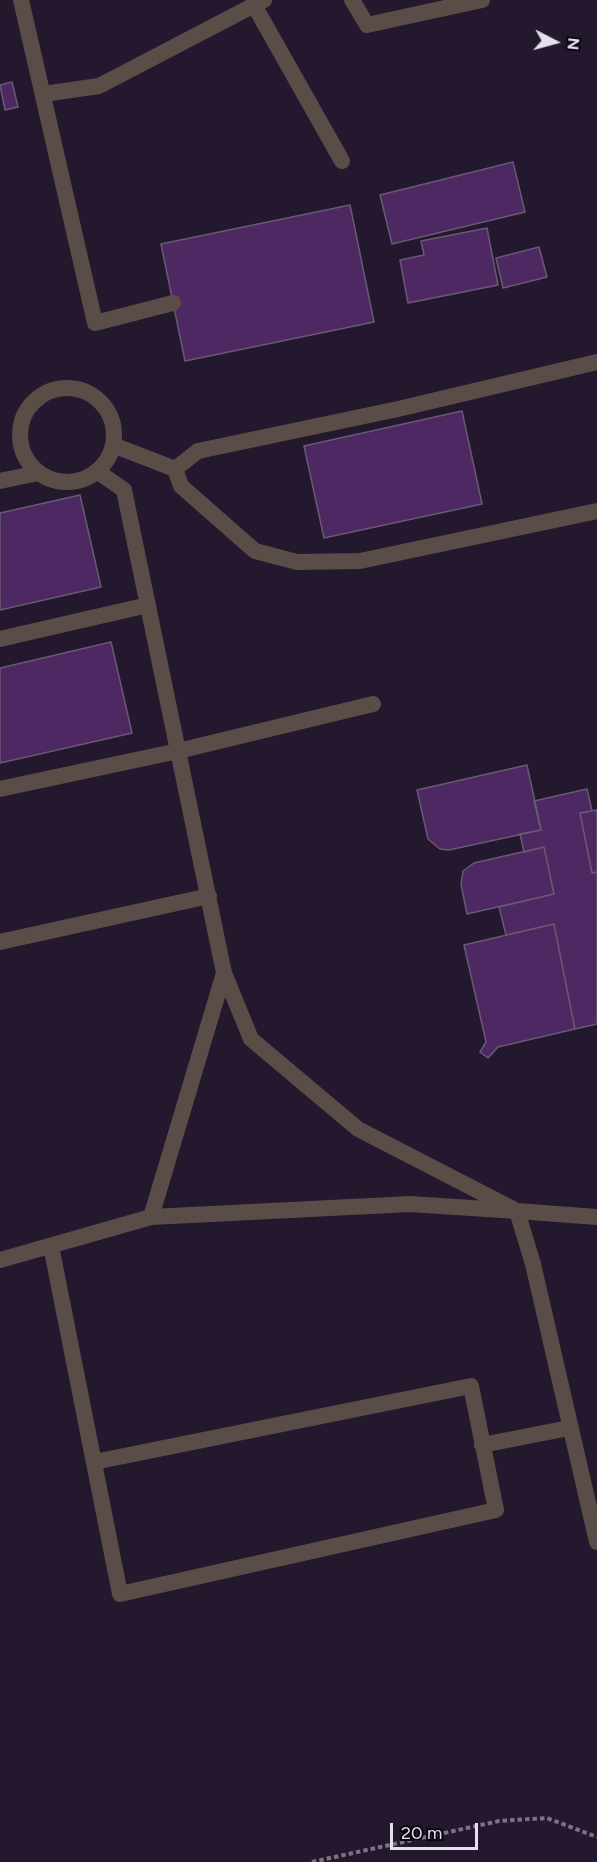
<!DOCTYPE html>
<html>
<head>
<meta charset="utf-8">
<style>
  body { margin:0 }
  #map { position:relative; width:597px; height:1862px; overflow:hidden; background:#23182e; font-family:Figtree,sans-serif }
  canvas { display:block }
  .north { position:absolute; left:525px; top:12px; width:60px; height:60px; -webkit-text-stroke:4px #0a060f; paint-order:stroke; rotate:96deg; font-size:16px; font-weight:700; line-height:24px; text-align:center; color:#e6dfee }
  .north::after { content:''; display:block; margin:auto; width:21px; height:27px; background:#e6dfee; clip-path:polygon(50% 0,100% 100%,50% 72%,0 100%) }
  .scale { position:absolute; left:390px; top:1823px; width:88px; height:27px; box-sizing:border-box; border:3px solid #e6dfee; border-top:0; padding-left:8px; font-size:18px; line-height:21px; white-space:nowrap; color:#e6dfee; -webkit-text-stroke:4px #0a060f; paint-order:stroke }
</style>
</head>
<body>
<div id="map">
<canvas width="597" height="1862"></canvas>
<div class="north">N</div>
<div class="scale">20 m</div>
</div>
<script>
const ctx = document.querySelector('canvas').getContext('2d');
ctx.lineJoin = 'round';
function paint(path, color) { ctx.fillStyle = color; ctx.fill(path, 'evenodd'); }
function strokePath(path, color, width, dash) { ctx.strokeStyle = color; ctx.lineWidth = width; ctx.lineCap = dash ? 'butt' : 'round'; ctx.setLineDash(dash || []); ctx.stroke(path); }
const building = new Path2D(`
  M12,82L18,107L5,110L0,85Z
  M513,162L525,212L392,244L380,195Z
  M350,205L374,322L185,361L161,244Z
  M487,228L498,285L408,303L400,260L424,255L421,241Z
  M539,247L547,277L503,288L496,258Z
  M462,411L482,504L324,538L304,446Z
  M80,495L101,587L0,610V513Z
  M111,642L132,733L0,763V668Z
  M527,765L541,830L449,850L440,849L428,839L417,790Z
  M587,789L592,811L580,813L592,873L597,872V1024L575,1029L554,924L506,935L499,907L554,894L544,847L524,852L520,834L541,830L534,801Z
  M597,810V872L592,873L580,813Z
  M544,847L554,894L467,914L461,884L463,871L474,863Z
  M554,924L575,1029L498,1047L488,1058L480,1052L486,1042L464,945Z`);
paint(building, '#4d2862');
strokePath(building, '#695a73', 1.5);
strokePath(new Path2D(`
  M312,1862L499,1821L547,1818L597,1837`), '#7c7285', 4, [4.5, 3]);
strokePath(new Path2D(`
  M21,0L95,323L173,303
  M352,0L367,25L482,0
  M254,5L342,161
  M43,94L99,86L264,0
  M20 435a47 47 0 1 1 94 0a47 47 0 1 1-94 0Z
  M113,445L175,469L181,486L255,551L297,562L360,561L597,511
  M175,469L198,451L398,409L597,362
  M97,471L124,490L224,973L251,1039L358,1129L517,1211L597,1217
  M0,481L38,473
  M0,639L148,605
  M0,789L178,751L373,704
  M0,942L209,896
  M151,1217L410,1204L517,1211L533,1264L597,1542
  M51,1246L120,1594L496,1510L471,1386L94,1462
  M0,1260L151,1217L224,973
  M482,1445L569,1428`), '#5a4d48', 16);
</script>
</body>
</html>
